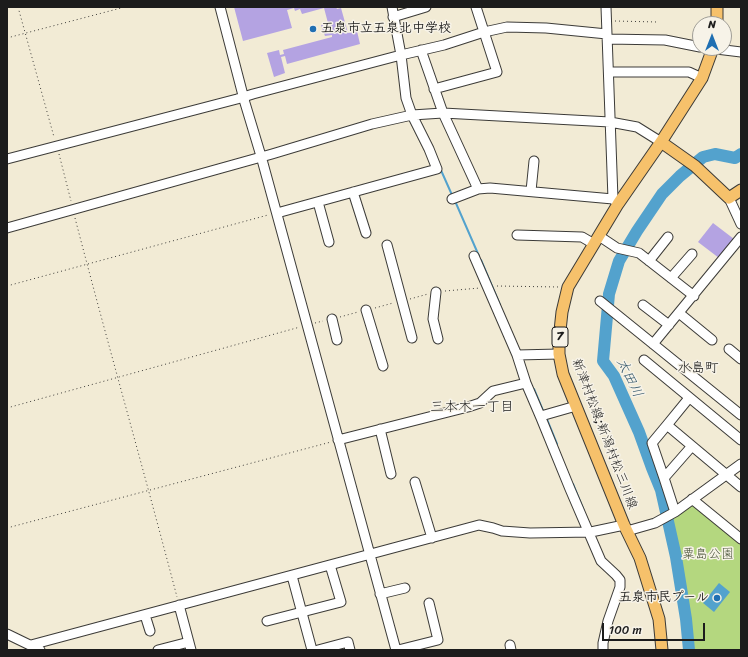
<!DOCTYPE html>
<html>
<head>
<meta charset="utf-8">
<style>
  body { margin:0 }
  #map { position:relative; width:748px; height:657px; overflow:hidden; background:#f2ebd5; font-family:Sriracha,sans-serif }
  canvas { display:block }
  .frame { position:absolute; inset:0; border:8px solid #1c1c1c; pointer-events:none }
  .north { position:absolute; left:692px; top:16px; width:40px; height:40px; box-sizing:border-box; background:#f7f3e8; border:1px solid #9f9d96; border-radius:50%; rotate:0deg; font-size:11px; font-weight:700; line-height:16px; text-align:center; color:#1c1c1c }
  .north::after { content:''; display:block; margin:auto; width:14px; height:18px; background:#1f6fb2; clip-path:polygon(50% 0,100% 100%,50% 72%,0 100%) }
  .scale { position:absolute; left:602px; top:623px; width:103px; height:18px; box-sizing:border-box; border:2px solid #1c1c1c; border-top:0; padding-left:5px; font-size:12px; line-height:14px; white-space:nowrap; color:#1c1c1c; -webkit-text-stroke:3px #f7f3e8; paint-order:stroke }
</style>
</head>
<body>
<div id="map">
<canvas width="748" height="657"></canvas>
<div class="frame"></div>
<div class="north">N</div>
<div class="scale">100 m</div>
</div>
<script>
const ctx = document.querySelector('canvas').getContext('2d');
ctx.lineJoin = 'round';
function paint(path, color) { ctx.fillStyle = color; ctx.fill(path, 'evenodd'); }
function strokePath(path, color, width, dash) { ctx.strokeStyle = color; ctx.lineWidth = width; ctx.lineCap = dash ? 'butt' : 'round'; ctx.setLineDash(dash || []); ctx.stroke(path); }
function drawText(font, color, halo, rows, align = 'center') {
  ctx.font = font + ' Sriracha,"Klee One",sans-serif'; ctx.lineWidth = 3; ctx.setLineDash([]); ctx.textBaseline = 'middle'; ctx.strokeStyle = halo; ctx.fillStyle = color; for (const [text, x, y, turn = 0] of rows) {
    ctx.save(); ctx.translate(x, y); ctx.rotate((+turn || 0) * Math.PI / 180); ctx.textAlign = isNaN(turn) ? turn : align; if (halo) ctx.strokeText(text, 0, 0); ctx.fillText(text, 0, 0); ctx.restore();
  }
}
paint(new Path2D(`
  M692,499L741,539V650H689C686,619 682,588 676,558C674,544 671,530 669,515Z`), '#b4d77f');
paint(new Path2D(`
  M719,583L730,592L714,612L703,603Z`), '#53a2cd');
strokePath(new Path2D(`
  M440,168L452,195
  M455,201L479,256
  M481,260L500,305
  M534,389L544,413
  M546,417L557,444
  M573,484L584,511`), '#53a2cd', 2);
strokePath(new Path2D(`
  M689,650L686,619L676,557L661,490L652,468L639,432L614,376L603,361L609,294L619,261L637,231L662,194L680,176L703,157L715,154L735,158L741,154`), '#53a2cd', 12);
paint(new Path2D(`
  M234,7H336L337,9L341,8L348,33L357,31L360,44L287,64L285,56L281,57L285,73L274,77L267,53L279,50L280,55L284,54L283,50L332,37V35L325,36L321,25L328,23L324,8L302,14L300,9L295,11L294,8L287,10L292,28L243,41Z
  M713,223L734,239L719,258L698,242Z`), '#b4a3e2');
const minor = new Path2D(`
  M220,7L245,103L261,156L396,650
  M606,7L613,199L618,204
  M393,17L426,7
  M608,39L665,40L700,47
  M708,48L741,52
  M421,50L443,113L478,189
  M609,72H689L702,78
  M434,89L497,72L476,7
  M7,159L237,99L253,94L401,55L444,45L484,32L507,27L546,28L607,34
  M531,191L534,161
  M353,192L366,233
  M729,198L741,224
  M452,199L478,189L490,188L613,199
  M318,202L329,242
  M277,213L437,169L429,149L412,115L406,98L401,55L392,7
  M7,228L272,154L372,124L412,115L443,113L610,122L637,127L661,142
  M517,235L582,237L594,244
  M599,236L617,248L639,253L694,296
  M387,245L412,338
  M474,256L517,355L526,383L541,418L570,489L601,561L616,575L620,580V587L608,621L603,643V650
  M649,261L668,237
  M671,278L692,254
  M436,292L433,319L438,339
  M600,301L741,415
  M643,305L669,325
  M366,310L383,366
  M679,313L712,340
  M332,319L337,340
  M653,344L741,237
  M729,349L741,359
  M517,355L559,354
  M644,360L741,440
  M541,416L576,406
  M667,425L741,487
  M380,429L391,474
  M338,440L468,407L480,403L493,391L526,383
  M664,478L692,446
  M415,482L432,538
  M692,499L741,539
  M675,512L664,478L652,443L667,425L689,398
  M627,531L655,523L675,512L741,464
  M292,576L312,650
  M380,594L405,588
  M179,605L191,650
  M145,615L150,631
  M267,621L341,602L330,565
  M7,634L40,650
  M31,645L479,525L493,528L502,531L530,533L591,532L624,525
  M510,645L511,650
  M158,650L189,642
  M318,650L348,642L350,650
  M398,650L438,640L429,603`);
const major = new Path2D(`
  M717,7V24
  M661,142L695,166L729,198L741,190
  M662,650L659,619L640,558L624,525L563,374L559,354V340L562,312L568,287L618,204L661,142L702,78L713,48`);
strokePath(minor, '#3c3b38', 11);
strokePath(major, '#3c3b38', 13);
strokePath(new Path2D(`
  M18,7L54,137
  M615,21L657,22
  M7,38L125,7
  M59,154L71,201
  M75,218C108,345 144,471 177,597
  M7,286L268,215
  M497,286L559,287
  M445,291L480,288
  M410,299L428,294
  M375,308L393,303
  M340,317L358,312
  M315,323L323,321
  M7,408L300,327
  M7,528L331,442
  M739,650L741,648`), '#3c3b38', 1, [1, 3]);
strokePath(minor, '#fff', 9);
strokePath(major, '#f6c16b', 11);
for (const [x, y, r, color] of [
  [313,29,4,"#1f6fb2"],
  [717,598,4,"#1f6fb2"]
]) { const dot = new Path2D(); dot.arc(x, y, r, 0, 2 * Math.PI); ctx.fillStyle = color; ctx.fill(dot); strokePath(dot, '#f7f3e8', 1.5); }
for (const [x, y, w] of [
  [560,337,16]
]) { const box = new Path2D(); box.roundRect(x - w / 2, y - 10, w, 20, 3); ctx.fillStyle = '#f7f3e8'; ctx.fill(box); strokePath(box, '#1c1c1c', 1); }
drawText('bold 12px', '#1c1c1c', null, [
  ["7",560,337]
]);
drawText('bold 13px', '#1c1c1c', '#f7f3e8', [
  ["五泉市立五泉北中学校",321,29],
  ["五泉市民プール",709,598,"right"]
], 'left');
drawText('13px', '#1c1c1c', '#f7f3e8', [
  ["新津村松線;新潟村松三川線",604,434,69]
]);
drawText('13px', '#4a543a', '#f7f3e8', [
  ["粟島公園",708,555]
]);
drawText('14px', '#1c1c1c', '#f7f3e8', [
  ["水島町",698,368],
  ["三本木一丁目",472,407]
]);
drawText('italic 14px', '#35586c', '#f7f3e8', [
  ["太田川",629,378,64]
]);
</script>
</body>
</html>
